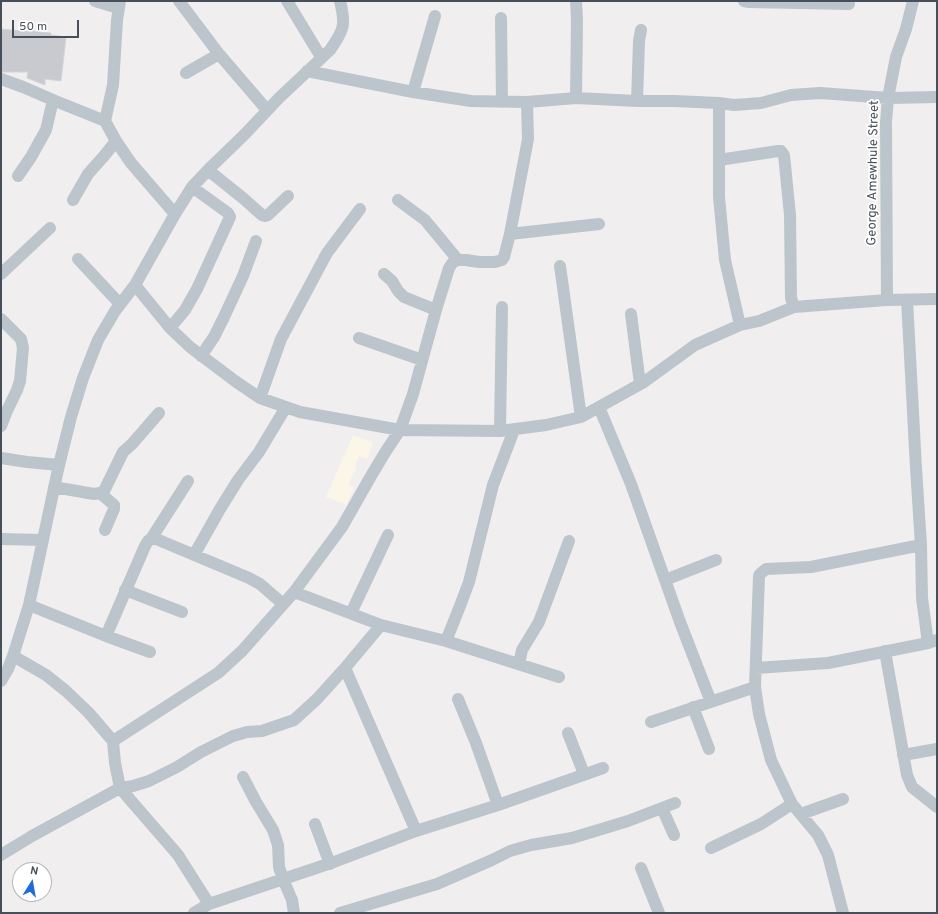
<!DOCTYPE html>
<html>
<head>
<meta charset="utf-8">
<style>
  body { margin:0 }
  #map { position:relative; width:938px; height:914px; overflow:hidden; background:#f0eeee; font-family:Overpass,sans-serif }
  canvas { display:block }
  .frame { position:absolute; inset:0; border:2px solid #47505a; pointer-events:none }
  .north { position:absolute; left:12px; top:862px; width:40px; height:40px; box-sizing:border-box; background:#fff; border:1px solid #b5b9bd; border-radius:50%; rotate:11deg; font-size:11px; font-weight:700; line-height:16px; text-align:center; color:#47505a }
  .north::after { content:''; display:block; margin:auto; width:14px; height:18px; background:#1f6bd9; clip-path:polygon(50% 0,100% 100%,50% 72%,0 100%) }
  .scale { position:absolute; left:12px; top:20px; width:67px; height:18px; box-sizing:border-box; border:2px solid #47505a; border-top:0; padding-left:5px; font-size:12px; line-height:14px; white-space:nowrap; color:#47505a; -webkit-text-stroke:3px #fff; paint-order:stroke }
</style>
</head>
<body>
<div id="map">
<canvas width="938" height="914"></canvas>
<div class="frame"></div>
<div class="north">N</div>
<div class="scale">50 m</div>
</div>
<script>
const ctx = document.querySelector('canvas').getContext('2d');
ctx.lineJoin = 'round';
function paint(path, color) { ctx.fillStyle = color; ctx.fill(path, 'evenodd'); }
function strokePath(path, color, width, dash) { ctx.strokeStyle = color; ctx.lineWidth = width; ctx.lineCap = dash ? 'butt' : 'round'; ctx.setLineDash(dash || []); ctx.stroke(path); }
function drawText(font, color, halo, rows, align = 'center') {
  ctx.font = font + ' Overpass,sans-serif'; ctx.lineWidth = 3.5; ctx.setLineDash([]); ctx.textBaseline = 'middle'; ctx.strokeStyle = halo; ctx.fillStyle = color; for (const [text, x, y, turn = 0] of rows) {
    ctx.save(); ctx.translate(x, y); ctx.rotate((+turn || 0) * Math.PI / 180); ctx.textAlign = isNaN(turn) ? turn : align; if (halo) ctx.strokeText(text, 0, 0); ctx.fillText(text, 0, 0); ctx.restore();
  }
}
paint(new Path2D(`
  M353,435L373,443L367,459L359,456L355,465L356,469L348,485L354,487L347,505L326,497Z`), '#fbf6e7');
const building = new Path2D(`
  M1,29L32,32L33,31L51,33V35L66,37L61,81L45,79V85L27,78L28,72H1Z`);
paint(building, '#c8cad0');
strokePath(building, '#d2d4d9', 1);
strokePath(new Path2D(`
  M95,1L118,8
  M120,1L117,20L113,85L105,121L116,141L131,163L175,214
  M179,1L219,54
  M287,1L321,57
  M576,1L577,20L576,98
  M744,1L749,2L849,4
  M501,18L502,102
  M307,71L413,92L471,101L527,102L576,98L637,101H674L719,103L734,105L761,103L791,95L820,93L888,98L937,97
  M186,73L219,54L267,110
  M1,79L23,87L53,100L46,130L31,157L18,176
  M413,92L435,16
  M53,100L105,121
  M637,101L639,41L641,30
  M719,103V197L725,260L740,325
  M719,160L778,151H781L784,155L790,215L791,298L794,307
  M208,170L244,199L262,215L265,216L268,215L288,196
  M73,200L88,174L104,156L116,141
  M398,200L425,220L458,260
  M510,234L599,224
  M78,259L120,304
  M560,266L581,417
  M1,274L50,228
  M384,274L392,281L398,291L404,297L436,310
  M135,285L170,328L190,347L235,381L260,398L300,412L400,430L500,431L546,425L581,417L644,382L695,345L740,325L759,321L794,307L887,300L937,299
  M887,300L886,122L888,98L896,57L906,29L913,1
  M907,300L916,468L921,545L922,598L928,643
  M631,314L640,384
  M1,319L21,339L23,348L20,381L17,390L6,413L1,426
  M170,328L185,310L197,289L230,217L228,213L192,187
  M359,338L422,360
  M201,356L214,337L224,317L243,276L256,241
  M260,398L281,339L327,253L360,209
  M599,407L631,484L680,622L711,702
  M500,431L502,307
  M1,458L27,462L59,465
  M54,487L94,494L100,493L104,491L123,452L132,444L159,413
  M100,493L114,505V509L105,530
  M1,539L43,540
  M151,539H156L161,541L249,578L260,584L283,604
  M194,555L220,509L238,480L259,452L286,407
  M665,580L716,560
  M125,590L182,612
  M294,592L381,625L446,641L559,677
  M29,605L106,636L150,652
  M351,613L388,535
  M106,636L145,546L148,541L151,539L188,481
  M446,641L460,606L469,582L493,485L514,430
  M885,651L907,775L912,787L937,807
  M13,656L46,675L66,691L88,712L113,741L115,763L120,788L178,855L209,904
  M519,664L522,650L539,622L569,541
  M345,668L416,831
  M756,668L828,663L928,643L937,640
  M1,681L8,669L13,656L29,605L59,465L71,417L83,378L98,340L115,311L135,285L175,214L192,187L211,167L245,134L279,98L330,50C344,30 346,25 340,1
  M458,699L476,743L498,805
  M693,707L709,749
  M651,722L755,687
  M568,733L584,774
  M113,741L218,673L242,651L294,592L342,527L371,476L386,451L400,430L413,394L436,310L449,268L453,262L458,260H466L479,262H495L502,260L504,257L510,234L528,139L527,102
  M903,755L937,749
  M243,777L256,802L273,830L278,845L279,867L283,879L292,900L294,913
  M662,808L674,835
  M801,814L843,799
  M315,824L330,864
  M711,848L761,824L792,804
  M1,855L32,836L120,788L133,786L149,781L177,767L201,752L233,736L247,732L262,731L294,720L317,699L345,668L381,625
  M641,868L659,913
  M194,913L209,904L334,862L416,831L498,805L603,768
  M340,913L437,884L492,860L510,851L531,845L572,838L628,821L675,803
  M843,913L828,855L818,835L792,804L771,760L759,714L755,687L759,576L760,574L766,569L811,567L921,545`), '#bcc5cc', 12);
drawText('13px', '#47505a', '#fff', [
  ["George Amewhule Street",874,173,-89]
]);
</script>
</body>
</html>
